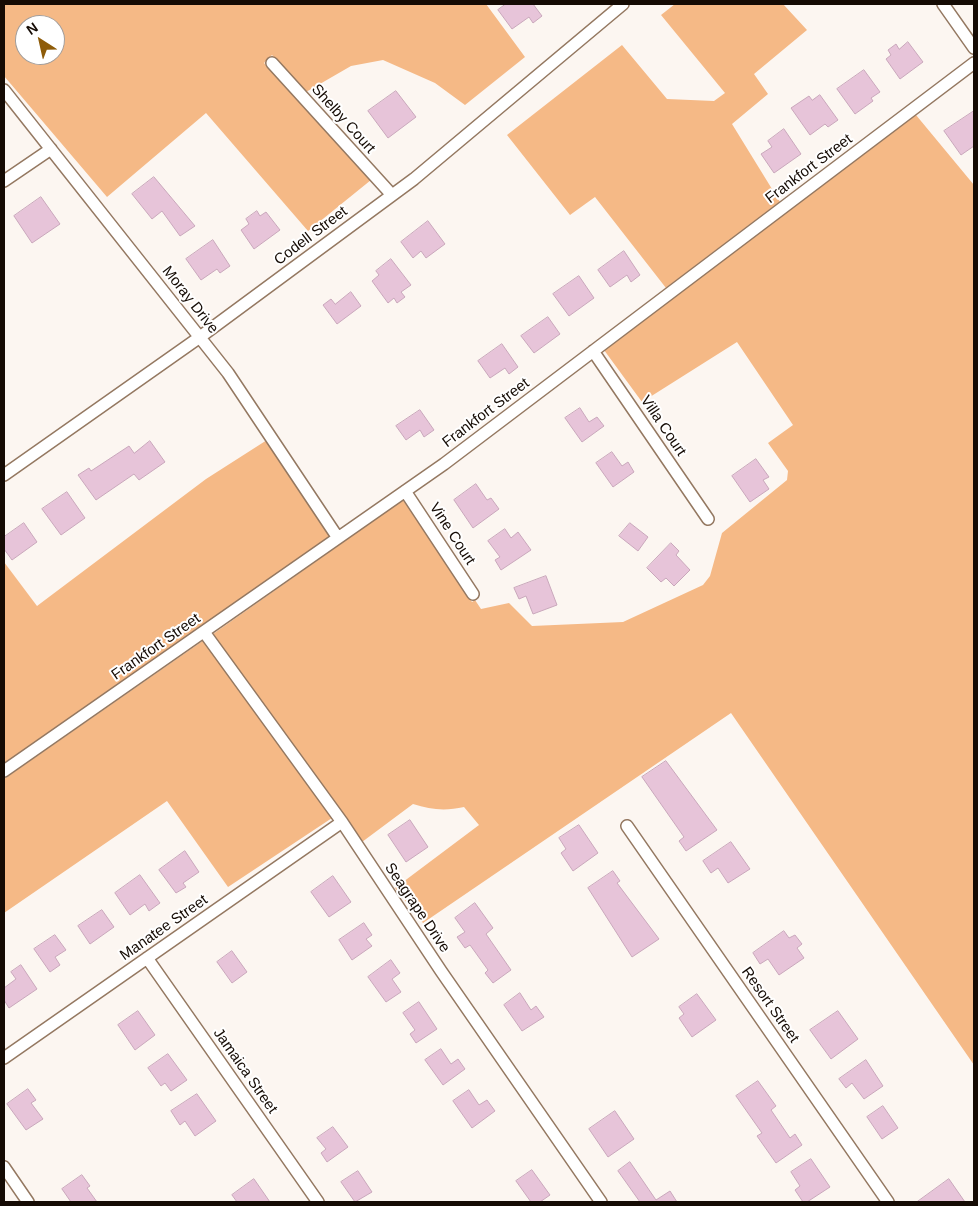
<!DOCTYPE html>
<html>
<head>
<meta charset="utf-8">
<style>
  body { margin:0 }
  #map { position:relative; width:978px; height:1206px; overflow:hidden; background:#fcf6f1; font-family:Helvetica,sans-serif }
  canvas { display:block }
  .frame { position:absolute; inset:0; border:5px solid #150b04; pointer-events:none }
  .north { position:absolute; left:15px; top:15px; width:50px; height:50px; box-sizing:border-box; background:#fff; border:1px solid #a19d9b; border-radius:50%; rotate:325deg; font-size:14px; font-weight:700; line-height:20px; text-align:center; color:#150b04 }
  .north::after { content:''; display:block; margin:auto; width:18px; height:22px; background:#8e5c0a; clip-path:polygon(50% 0,100% 100%,50% 72%,0 100%) }
</style>
</head>
<body>
<div id="map">
<canvas width="978" height="1206"></canvas>
<div class="frame"></div>
<div class="north">N</div>
</div>
<script>
const ctx = document.querySelector('canvas').getContext('2d');
ctx.lineJoin = 'round';
function paint(path, color) { ctx.fillStyle = color; ctx.fill(path, 'evenodd'); }
function strokePath(path, color, width, dash) { ctx.strokeStyle = color; ctx.lineWidth = width; ctx.lineCap = dash ? 'butt' : 'round'; ctx.setLineDash(dash || []); ctx.stroke(path); }
function drawText(font, color, halo, rows, align = 'center') {
  ctx.font = font + ' Helvetica,sans-serif'; ctx.lineWidth = 4; ctx.setLineDash([]); ctx.textBaseline = 'middle'; ctx.strokeStyle = halo; ctx.fillStyle = color; for (const [text, x, y, turn = 0] of rows) {
    ctx.save(); ctx.translate(x, y); ctx.rotate((+turn || 0) * Math.PI / 180); ctx.textAlign = isNaN(turn) ? turn : align; if (halo) ctx.strokeText(text, 0, 0); ctx.fillText(text, 0, 0); ctx.restore();
  }
}
paint(new Path2D(`
  M4,4H486L525,57L465,105L435,83L383,60L351,66L306,92L272,55L264,63L371,180L308,231L206,113L107,197L4,76ZM25,25H55V55H25Z
  M675,4H783L807,30L754,74L768,94L732,124L780,202L666,288L595,197L570,215L507,135L622,45L667,99L714,101L725,93L661,15Z
  M916,115L974,185V1065L731,713L423,923L395,888L479,825L464,807C446,811 431,810 413,804L362,842L213,634L403,500L472,602L475,600L481,609L509,603L532,626L623,622L703,585L710,576L722,533L787,480L788,471L768,443L793,425L737,342L642,402L604,350Z
  M267,440L330,536L4,764V562L37,606L206,479Z
  M204,640L332,818L228,887L167,801L4,913V779Z`), '#f5b986');
const building = new Path2D(`
  M506,4H533L542,16L533,23L529,17L512,29L498,10Z
  M908,42L923,62L900,79L886,59L891,55L888,50L896,44L899,49Z
  M864,70L880,92L871,98L873,101L855,114L837,89Z
  M396,91L416,117L388,138L368,111Z
  M820,95L838,120L828,127L825,124L810,135L791,108L809,96L812,100Z
  M974,111V146L961,155L944,131Z
  M784,129L801,154L774,173L761,154L772,147L768,141Z
  M154,177L195,226L180,236L162,211L152,219L132,194Z
  M41,197L60,224L32,243L14,216Z
  M257,211L260,216L266,212L280,230L254,249L241,230L249,224L246,219Z
  M428,221L445,244L426,258L421,251L413,258L401,242Z
  M213,240L230,266L220,273L217,269L201,280L186,259Z
  M624,251L640,275L631,282L627,275L610,287L598,270Z
  M391,259L411,285L401,292L405,297L397,303L394,298L388,303L372,281L379,275L376,271Z
  M579,276L594,298L569,316L553,294Z
  M351,292L361,306L337,324L323,305L331,299L335,304Z
  M548,317L560,334L534,353L521,336Z
  M502,344L518,367L509,374L505,368L490,378L478,361Z
  M580,408L589,422L597,417L604,426L582,442L565,418Z
  M420,410L434,430L424,437L420,430L406,440L396,426Z
  M150,441L165,462L139,480L134,474L96,500L78,475L89,468L91,471L129,446L134,453Z
  M612,452L622,466L628,462L634,472L613,487L596,463Z
  M756,459L769,477L763,480L769,489L750,502L732,476Z
  M476,484L487,500L491,498L499,509L473,528L454,500Z
  M67,492L85,518L61,535L42,509Z
  M24,523L37,542L12,560L4,549V537Z
  M630,523L648,537L638,551L619,536Z
  M505,529L511,538L518,532L531,550L501,570L495,560L500,557L488,541Z
  M671,543L679,551L676,555L690,570L674,586L666,578L661,582L647,568Z
  M546,576L557,605L533,614L526,596L519,599L514,588Z
  M666,761L717,830L686,851L679,841L684,837L642,777Z
  M410,820L428,847L406,862L388,835Z
  M579,825L598,853L573,871L561,853L566,849L559,838Z
  M731,842L750,869L728,883L718,868L711,873L703,861Z
  M185,851L199,872L183,883L186,887L176,893L159,870Z
  M613,871L620,881L617,883L659,939L632,957L588,888Z
  M140,875L160,903L149,911L145,904L130,915L115,893Z
  M333,876L351,902L329,917L311,892Z
  M475,903L493,928L486,934L511,970L493,983L485,973L488,970L470,945L465,948L457,937L465,932L455,918Z
  M102,910L114,927L90,944L78,926Z
  M364,923L372,935L366,939L372,946L352,960L339,940Z
  M784,931L789,938L795,935L802,944L797,948L804,958L779,975L768,959L760,964L753,953Z
  M55,935L66,950L55,957L60,965L50,972L34,949Z
  M232,951L247,972L232,983L217,962Z
  M391,960L400,973L392,979L401,992L386,1002L368,977Z
  M21,965L37,989L9,1008L4,1000V988L16,979L11,972Z
  M520,993L531,1010L536,1006L544,1017L522,1031L504,1005Z
  M697,994L716,1020L692,1037L679,1018L684,1014L679,1007Z
  M419,1002L437,1029L416,1043L410,1034L415,1030L403,1013Z
  M138,1011L155,1035L135,1050L118,1025Z
  M838,1011L858,1039L831,1059L810,1030Z
  M441,1049L451,1064L458,1059L465,1069L443,1085L425,1060Z
  M168,1054L187,1080L171,1091L165,1083L161,1086L148,1068Z
  M866,1060L883,1086L864,1099L852,1083L846,1088L839,1079Z
  M758,1081L776,1106L771,1110L790,1138L795,1134L802,1145L776,1163L757,1136L762,1133L736,1096Z
  M28,1089L36,1100L31,1103L43,1119L26,1130L7,1104Z
  M469,1090L479,1105L487,1100L495,1111L472,1128L453,1101Z
  M197,1094L216,1121L195,1136L185,1121L180,1125L171,1111Z
  M883,1106L898,1128L882,1139L867,1117Z
  M615,1111L634,1139L608,1157L589,1129Z
  M333,1127L348,1147L327,1162L321,1153L326,1149L317,1138Z
  M811,1159L830,1187L807,1202H803L795,1190L800,1186L791,1172Z
  M630,1162L656,1200L670,1191L677,1202H640L618,1171Z
  M532,1170L550,1195L540,1202H531L516,1181Z
  M358,1171L372,1192L355,1202L341,1182Z
  M82,1175L90,1186L87,1188L97,1202H71L62,1189Z
  M254,1179L270,1202H237L232,1195Z
  M949,1179L965,1202H917Z`);
paint(building, '#e7c4d9');
strokePath(building, '#c9a7bb', 1);
const minor = new Path2D(`
  M943,4L974,48
  M272,63L392,195
  M4,90L228,373L338,538
  M4,181L51,149
  M593,351L708,519
  M4,475L200,337L414,179L623,4
  M405,491L473,594
  M204,632L342,822L441,971L601,1202
  M4,771L444,464L974,63
  M627,826L888,1202
  M147,958L318,1202
  M4,1058L342,822
  M4,1167L28,1202`);
strokePath(minor, '#947861', 14);
strokePath(minor, '#fff', 11);
drawText('15px', '#150b04', '#fff', [
  ["Shelby Court",343,119,48],
  ["Frankfort Street",809,169,-37],
  ["Codell Street",311,236,-37],
  ["Moray Drive",190,300,52],
  ["Frankfort Street",486,413,-37],
  ["Villa Court",663,426,56],
  ["Vine Court",452,534,57],
  ["Frankfort Street",156,647,-35],
  ["Seagrape Drive",417,908,56],
  ["Manatee Street",164,928,-35],
  ["Resort Street",770,1005,55],
  ["Jamaica Street",245,1071,55]
]);
</script>
</body>
</html>
